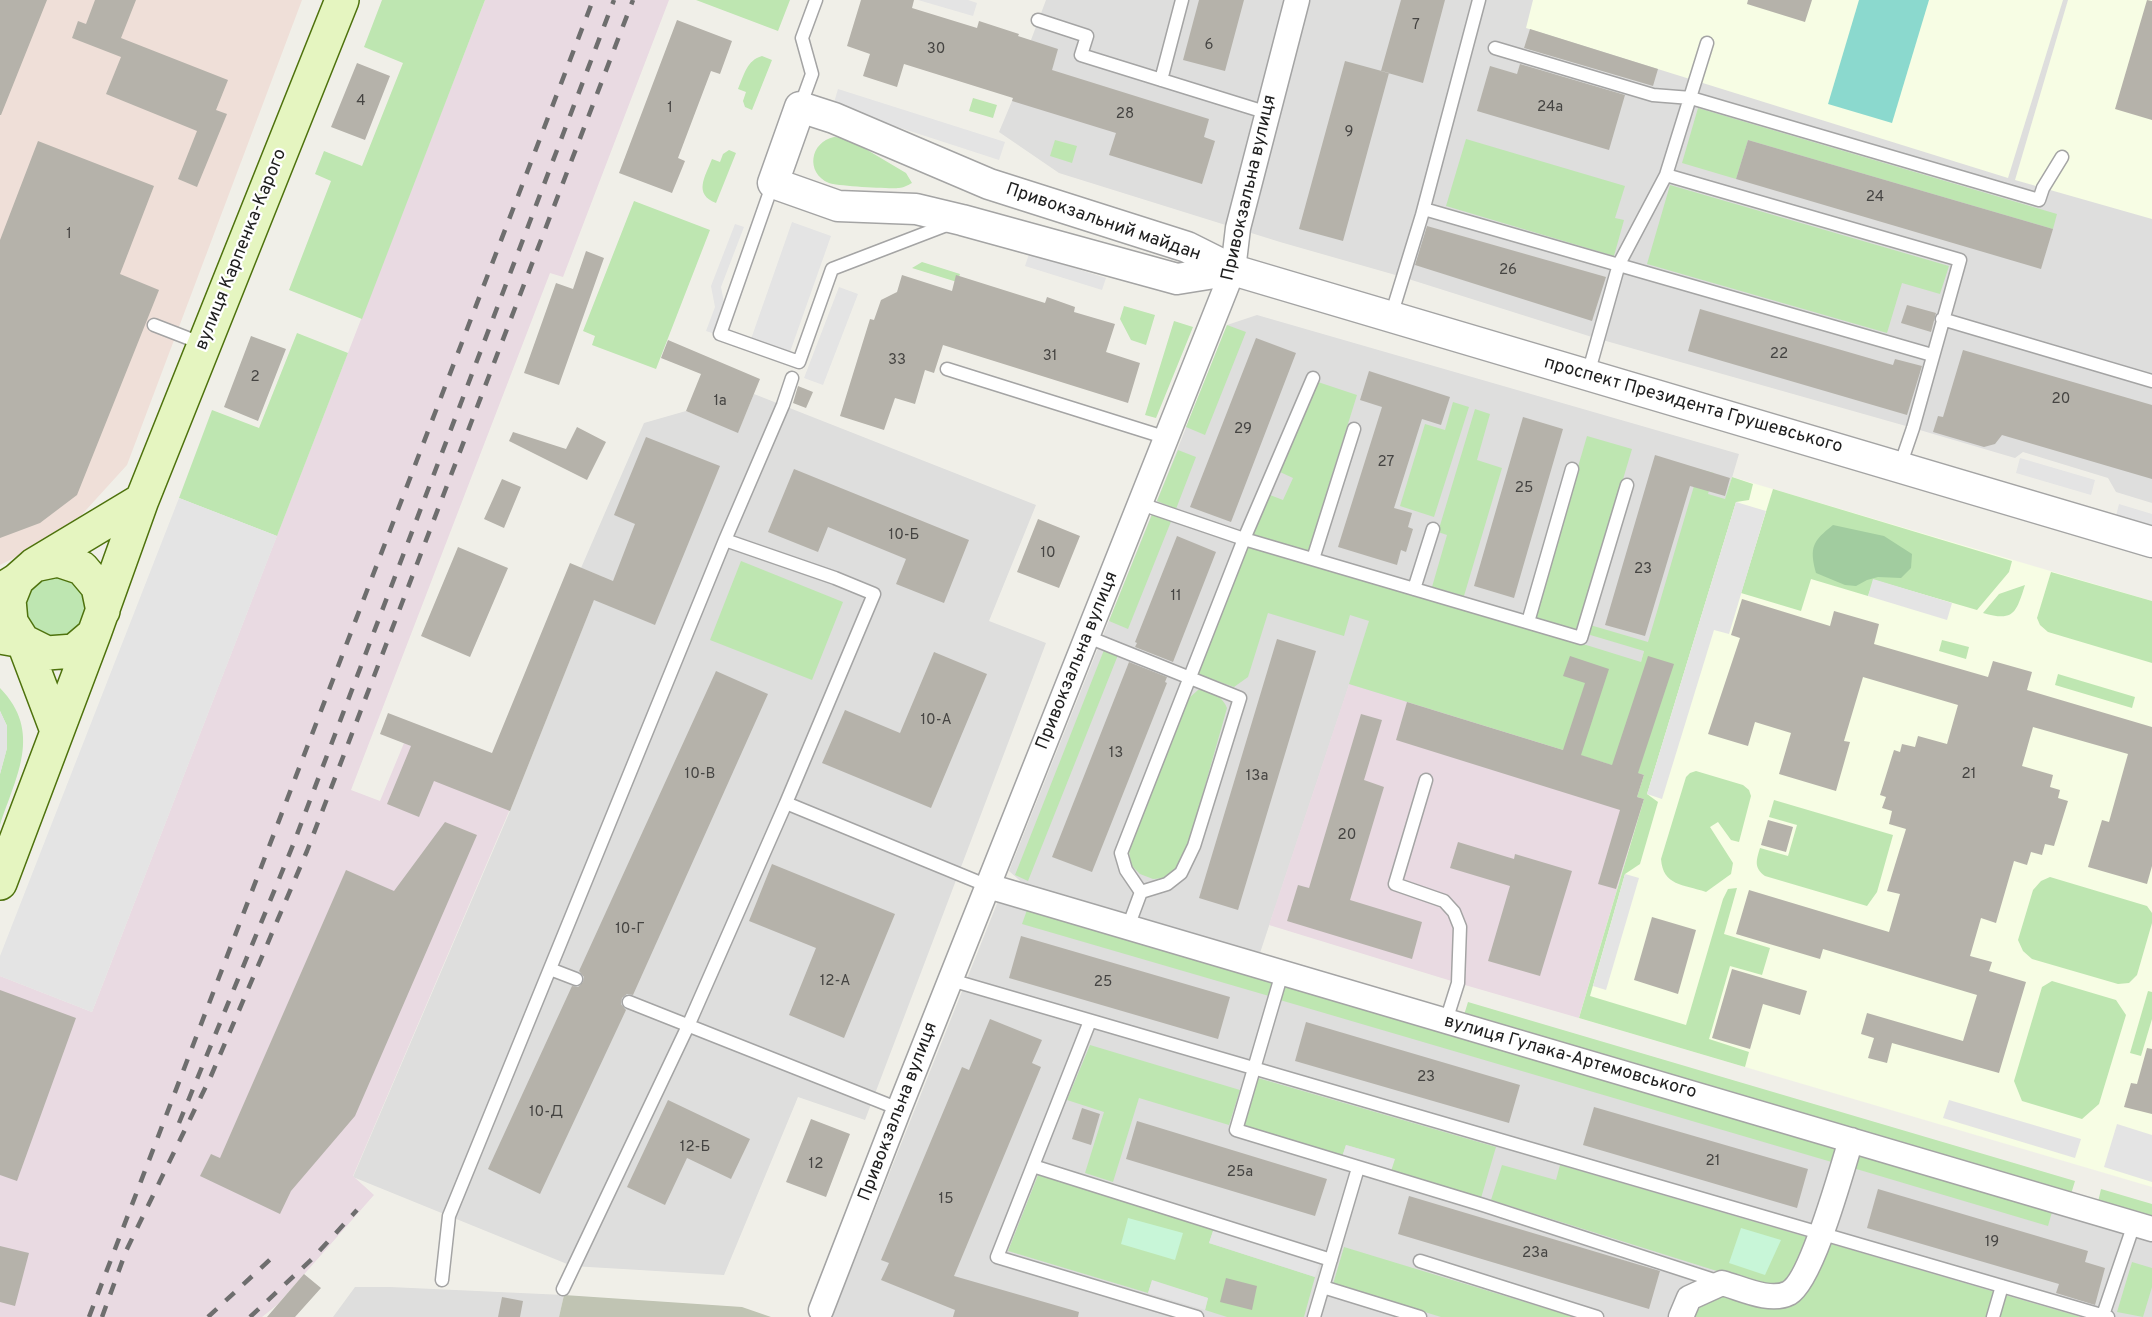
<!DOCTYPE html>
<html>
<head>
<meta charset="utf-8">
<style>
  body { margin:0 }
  canvas { display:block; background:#f0efe8 }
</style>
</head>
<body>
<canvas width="2152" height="1317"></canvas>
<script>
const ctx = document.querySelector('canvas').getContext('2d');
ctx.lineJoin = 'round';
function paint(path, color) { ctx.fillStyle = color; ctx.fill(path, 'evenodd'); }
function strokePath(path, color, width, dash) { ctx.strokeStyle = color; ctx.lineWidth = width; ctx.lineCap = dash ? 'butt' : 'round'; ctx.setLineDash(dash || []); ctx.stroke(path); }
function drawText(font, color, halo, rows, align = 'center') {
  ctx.font = font + ' Overpass,sans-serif'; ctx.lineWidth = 4.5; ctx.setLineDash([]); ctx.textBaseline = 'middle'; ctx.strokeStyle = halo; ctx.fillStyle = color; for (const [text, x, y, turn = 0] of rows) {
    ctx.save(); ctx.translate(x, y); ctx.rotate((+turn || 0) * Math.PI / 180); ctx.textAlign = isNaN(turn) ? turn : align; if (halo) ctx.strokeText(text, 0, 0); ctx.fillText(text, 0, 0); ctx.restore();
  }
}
paint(new Path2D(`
  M1046,0H2152V503L2116,492L2108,478L2023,452L2015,458L1913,428L1592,337L1399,276L1280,242L1059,173L999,132L1012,101L1031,40Z
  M1257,315L1739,454L1678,661L1644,651L1641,662L1537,741L1349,685L1259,956L1027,887L1009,871L1227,325Z
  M754,394L1036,505L989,621L1046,643L865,1120L798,1097L724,1275L572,1266L353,1177L510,811L603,577L581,568L644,423L686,411L738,432Z
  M998,901L1839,1149L1810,1238L1672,1317H832Z
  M1856,1155L2152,1242V1317H1692L1771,1307Z
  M355,1287H390L564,1295L559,1317H333Z`), '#dededd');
paint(new Path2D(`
  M0,0H302L127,465L66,532L0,565Z`), '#efdfd8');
paint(new Path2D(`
  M485,0H669L563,277L550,273L351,790L380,801L404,743L519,788L353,1176L374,1195L277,1305L262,1317H0V976L92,1012Z
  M1349,684L1644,775L1638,797L1644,799L1579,1018L1458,983L1269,925Z`), '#e9dae2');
paint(new Path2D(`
  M1533,0H2063L2008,178L1526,28Z
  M2068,0H2152V219L2015,180Z
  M1732,477L2152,601V1187L1579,1018L1644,799L1637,797Z`), '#f7fde4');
paint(new Path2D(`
  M564,1295L742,1307L771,1317H559Z`), '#c0c4b3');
paint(new Path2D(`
  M382,0H485L362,319L289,290L331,181L315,174L324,151L362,166L403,63L364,47Z
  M696,0H790L778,31Z
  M762,56L772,60L752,110L745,107L743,101L746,92L738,89C744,75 747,60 762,56Z
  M973,98L997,105L993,118L969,111Z
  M1698,108L2057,214L2053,229L1748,140L1736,179L1682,163Z
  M834,137L847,138L906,173L912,183C908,185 903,188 899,188C889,189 837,186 829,183C805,173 810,142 834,137Z
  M1466,139L1625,186L1615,218L1624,220L1614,256L1446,206Z
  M1055,140L1077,146L1072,163L1050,156Z
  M729,150L736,153L716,203C693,194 705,177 712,159L720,162L723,154Z
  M1670,185L1949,266L1940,294L1902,283L1887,333L1647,264Z
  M634,201L710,230L656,369L592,345L595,336L583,331Z
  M922,262L960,274L957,282L912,268Z
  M1124,306L1155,315L1146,345L1131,340L1120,319Z
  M1174,321L1193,327L1156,418L1145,415Z
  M1227,325L1246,332L1205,435L1186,427Z
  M297,333L348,353L277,536L179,498L212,410L259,428Z
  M1318,382L1357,395L1308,552L1253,535L1270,495L1283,500L1293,478L1280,472Z
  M1453,402L1469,407L1434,517L1400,506L1425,424L1445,430Z
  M1475,409L1490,414L1477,460L1502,468L1464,596L1432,587L1447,535L1438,532Z
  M1587,436L1632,449L1578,631L1534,617Z
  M1178,450L1196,457L1176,509L1157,501Z
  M1699,469L1714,473L1708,494L1725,499L1732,477L1753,484L1749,500L1736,502L1647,794L1658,802L1640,864L1625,874L1590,996L1686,1025L1723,899L1728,889L1737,888L1724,934L1770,948L1762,975L1730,966L1709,1039L1749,1052L1745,1067L1579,1018L1644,799L1637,797L1644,775L1349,684L1369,621L1350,615L1344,636L1268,613L1248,677L1234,687L1197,674L1247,546L1525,626L1641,662L1644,651L1587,634L1590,625L1648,642Z
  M1773,489L2012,561L2009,572L1977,610L1874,580L1868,596L1811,579L1801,611L1741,593Z
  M1153,512L1172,519L1128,629L1109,621Z
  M741,561L843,602L812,680L710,640Z
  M56,572L84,585L90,615L69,638C63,638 56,639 50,638C23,634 16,593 39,579C44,576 51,574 56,572Z
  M2051,572L2152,601V663L2048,632L2040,625L2037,618Z
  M2025,585C2016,613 2014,622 1983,613L1999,594Z
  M1942,640L1969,647L1966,659L1939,651Z
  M1104,650L1118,655L1028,881L1015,875Z
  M2058,674L2135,697L2132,708L2055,685Z
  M0,688C43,732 16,776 0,825V774L7,748V726L0,711Z
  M1198,690C1211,689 1223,697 1227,708L1188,846L1177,869L1165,878L1153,879L1140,874L1131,865L1129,851L1188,699Z
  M1696,771L1743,785L1749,790L1751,796L1739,842L1731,840L1718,822L1710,827L1733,863L1731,874L1706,892C1683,884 1663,886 1661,859L1686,777L1690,773Z
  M1774,800L1893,835L1877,892L1867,906L1765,876C1754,868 1756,861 1760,848L1788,856L1797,825L1769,817Z
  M2050,877L2147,906L2152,913V923L2137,975L2129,983L2118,984L2032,959L2023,951L2018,940L2033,890L2041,881Z
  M1027,910L1272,982L1269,996L1022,924Z
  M2052,981L2116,1000L2126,1015L2099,1104L2082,1119L2022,1101L2014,1081L2042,987Z
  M1284,986L1839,1149L1835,1163L1280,1000Z
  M2148,991L2152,992V1019L2141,1056L2130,1053Z
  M1468,1002L2075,1181L2071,1194L1464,1015Z
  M1090,1045L1240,1090L1229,1125L1139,1098L1113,1182L1085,1173L1104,1112L1067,1100Z
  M1258,1078L1496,1147L1481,1198L1391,1171L1394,1159L1346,1145L1342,1157L1244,1128Z
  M1856,1155L2052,1212L2048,1226L1853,1168Z
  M1502,1165L1556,1180L1560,1165L1810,1238L1785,1285L1771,1288L1491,1200Z
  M1038,1175L1214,1228L1209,1243L1315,1277L1304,1317H1227L1205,1310L1208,1298L1152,1281L1148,1293L1008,1251Z
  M2101,1189L2152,1204V1218L2098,1202Z
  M1828,1243L1995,1292L1987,1317H1692L1697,1306L1723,1293L1771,1307Z
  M1344,1247L1574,1317H1441L1333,1284Z
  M2132,1262L2152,1268V1287L2143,1317L2117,1312Z
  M2005,1295L2081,1317H1998Z`), '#bee6b1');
paint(new Path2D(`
  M1833,525L1884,536L1912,554L1911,568L1901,578L1878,577L1867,580L1856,586L1845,585L1816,573C1809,547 1813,541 1833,525Z`), '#a1cc9f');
paint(new Path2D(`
  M1128,1218L1183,1233L1175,1260L1121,1244Z
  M1741,1228L1781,1240L1765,1275L1729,1263Z`), '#c8f6d8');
paint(new Path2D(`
  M1859,0H1929L1892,123L1828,104Z`), '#8bd9ce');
paint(new Path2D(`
  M918,0H968L977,3L973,16Z
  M838,89L1005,142L999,160L833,106Z
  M792,222L831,236L790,352L751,339Z
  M735,224L744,227L721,287L725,308L715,334L706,331L715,307L711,286Z
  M1029,254L1106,278L1102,290L1025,266Z
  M839,287L858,294L823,385L804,378Z
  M2020,458L2095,480L2091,495L2016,473Z
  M179,498L277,536L92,1012L0,976V956Z
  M1736,502L1766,511L1729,634L1714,630L1662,799L1647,794Z
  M2119,504L2152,514V526L2116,516Z
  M1873,579L1952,603L1947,620L1868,596Z
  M0,711L7,726V748L0,774Z
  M1625,874L1639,878L1606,990L1593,986Z
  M1949,1100L2081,1139L2075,1158L1943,1118Z
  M2117,1124L2152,1135V1182L2104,1167Z
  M1346,1145L1395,1159L1391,1171L1342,1157Z
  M1214,1228L1320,1262L1315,1277L1209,1243Z
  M1152,1280L1208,1298L1205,1310L1148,1293Z`), '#e4e4e4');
paint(new Path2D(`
  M0,0H47L1,115H0Z
  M95,0H136L121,38L228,80L216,110L227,114L197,187L178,179L197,131L106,94L121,57L72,38L78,21L86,24Z
  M861,0H914L912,8L977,28L979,21L1019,34L1018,36L1058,49L1052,70L1209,119L1204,137L1215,141L1202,184L1109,155L1116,133L1012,101L1013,98L904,64L897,87L863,76L870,54L847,46Z
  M1199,0H1244L1225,71L1183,60Z
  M1401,0H1445L1423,83L1381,71Z
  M1748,0H1812L1805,22L1747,4Z
  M2147,0L2152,1V120L2115,109Z
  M677,20L732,41L720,74L711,71L678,158L685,161L672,193L619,173Z
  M1530,29L1658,69L1653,86L1524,48Z
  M1345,61L1389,73L1343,241L1299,229Z
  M357,63L390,76L365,140L331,127Z
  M1520,64L1625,95L1609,150L1477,111L1490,66L1517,74Z
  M1748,140L2053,229L2041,269L1736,179Z
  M38,141L154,186L120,274L159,290L77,495L40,523L0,538V240Z
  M1427,226L1606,277L1592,321L1415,265Z
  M586,251L604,258L559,385L524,373L556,283L573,289Z
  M902,275L952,291L956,275L1045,303L1047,297L1075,307L1074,312L1115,324L1106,352L1140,363L1128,403L943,345L934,373L925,370L915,404L895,398L884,430L840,416L870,319L874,320L881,300L897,292Z
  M1907,305L1936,313L1931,332L1901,323Z
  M1700,309L1893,365L1895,359L1922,366L1907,415L1688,351Z
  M251,336L286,349L258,421L224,407Z
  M1256,338L1296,353L1231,522L1190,507Z
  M668,340L760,379L738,433L686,411L701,374L661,358Z
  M1963,350L2152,405V479L2002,435L1995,444L1984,447L1933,432L1938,416L1943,417Z
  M1369,371L1450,397L1441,425L1422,419L1394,508L1412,513L1408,527L1413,529L1406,552L1401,550L1397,565L1338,547L1382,407L1360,400Z
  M798,386L813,392L806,408L793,403Z
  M1523,417L1563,429L1514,598L1474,586Z
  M577,427L606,442L587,480L509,441L513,432L566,449Z
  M646,437L720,466L655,625L594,600L510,811L434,781L419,817L387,804L411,746L380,734L388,713L492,753L570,563L613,581L635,524L614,515Z
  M1655,455L1730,478L1725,496L1690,486L1645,636L1605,625Z
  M794,469L969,540L944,603L896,584L906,559L828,527L818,552L768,532Z
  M502,479L521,487L504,528L484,519Z
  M1038,519L1080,536L1059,588L1017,572Z
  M1177,536L1216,552L1173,662L1135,647L1137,643L1135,642Z
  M458,547L508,568L470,657L421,636Z
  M1742,599L1830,626L1834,611L1879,624L1874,644L1988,677L1993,661L2032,672L2027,690L2152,727V866L2147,884L2088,867L2102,820L2109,822L2128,754L2033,727L2022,766L2053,775L2050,787L2060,790L2058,798L2068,801L2054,846L2045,844L2042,855L2031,852L2027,865L2014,861L1996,923L1981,918L1970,956L1992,962L1989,971L2026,982L1999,1073L1892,1043L1887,1063L1868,1058L1874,1038L1861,1034L1867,1013L1963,1041L1977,995L1823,949L1820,959L1736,934L1749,890L1889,932L1900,894L1887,891L1906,829L1889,824L1892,811L1882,808L1886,797L1880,795L1894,750L1900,752L1902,744L1915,747L1918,736L1947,744L1958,705L1863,677L1844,741L1850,742L1836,791L1779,774L1791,733L1755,722L1748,746L1708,734L1740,638L1731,635Z
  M1277,639L1316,651L1238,910L1199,898Z
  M934,652L987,674L931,808L822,763L845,710L900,733Z
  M1570,656L1609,669L1581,755L1612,765L1648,656L1674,664L1638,773L1644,775L1637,797L1644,799L1616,889L1598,884L1620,810L1396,740L1407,702L1563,750L1585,683L1563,676Z
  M1129,662L1167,677L1165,682L1167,683L1092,872L1052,857Z
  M716,671L768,694L633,995L627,994L622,998L621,1004L626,1010L540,1194L488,1169L572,986L578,987L583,982L584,977L579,971Z
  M1361,714L1382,720L1364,780L1384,787L1350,900L1422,922L1412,959L1287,921L1298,885L1309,888Z
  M1768,820L1793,827L1786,852L1761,845Z
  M445,822L477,835L355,1116L291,1191L280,1214L200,1176L211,1154L220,1158L346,870L394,891Z
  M1458,842L1514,859L1515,854L1572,871L1540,976L1488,961L1510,886L1450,868Z
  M772,864L895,914L844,1038L789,1015L816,948L749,921Z
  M1652,917L1696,930L1678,994L1634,980Z
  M1021,936L1230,997L1218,1039L1009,978Z
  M1732,969L1807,991L1800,1015L1763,1004L1750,1049L1712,1038Z
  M0,990L76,1018L17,1181L0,1175Z
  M990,1019L1042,1040L1032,1063L1041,1067L954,1276L1079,1312L1078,1317H953L955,1310L881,1280L889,1263L881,1260L962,1067L969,1070Z
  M1306,1022L1520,1085L1509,1123L1295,1061Z
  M2147,1048L2152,1049V1114L2124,1107L2131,1083L2137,1084Z
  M668,1100L750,1139L731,1179L687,1158L665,1205L627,1187Z
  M1594,1107L1808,1169L1797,1208L1583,1145Z
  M1082,1108L1100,1114L1091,1145L1072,1139Z
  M811,1119L850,1134L826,1197L786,1182Z
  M1137,1121L1327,1179L1315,1216L1126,1159Z
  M1878,1189L2088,1251L2085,1262L2105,1268L2095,1305L2056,1293L2059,1284L1867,1228Z
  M1409,1196L1660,1271L1649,1309L1398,1234Z
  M0,1246L29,1253L15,1306L0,1302Z
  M304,1274L321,1288L295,1317H267Z
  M1226,1278L1257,1286L1252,1310L1220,1302Z
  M502,1297L523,1301L520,1317H498Z`), '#b5b2aa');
const service = new Path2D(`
  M1038,20L1087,36L1081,55L1268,113
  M1495,48L1653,95L1691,98L2039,200L2043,188L2062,157
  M1161,80L1182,0
  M800,107L812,74L802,38L816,0
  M1666,175L1960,260L1913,428L1900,466
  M773,183L720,334L799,362L832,269L952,223
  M1424,209L1932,355
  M1391,316L1422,215L1479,0
  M1942,319L2152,381
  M154,325L203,344
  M947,369L1167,438
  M1588,374L1619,264L1666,175L1707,43
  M1141,504L1244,539L1581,638L1627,485
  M725,540L835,578L874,594L786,803L988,886
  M1313,559L1354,429
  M1414,589L1433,529
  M1528,622L1572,469
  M1088,637L1240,698L1194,846L1181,873L1167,884L1141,892
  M1426,780L1395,884L1444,901L1454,912L1460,927L1458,983L1446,1021
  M1128,927L1141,892L1126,870L1121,853L1244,539L1313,378
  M550,969L576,979
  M1282,973L1236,1130L1483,1205L1720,1282
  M951,980L2108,1317
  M629,1002L899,1109
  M1090,1021L997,1257L1197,1317
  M1033,1166L1331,1260
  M1420,1261L1597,1317
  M442,1280L449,1216L725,540L783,405L792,378
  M1323,1287L1420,1317
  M563,1289L688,1026L786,803
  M2103,1315L2134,1224
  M1314,1317L1358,1168
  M1993,1317L2002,1286`);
const minor = new Path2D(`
  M988,886L2152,1229
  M821,1310L899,1109L1233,270L1238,228L1297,0
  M1681,1317L1689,1298L1722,1283C1741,1288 1770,1303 1789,1293C1812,1280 1842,1169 1851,1140`);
const tertiary = new Path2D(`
  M1233,270L1177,279L962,220L916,209L838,206L773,183L800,107L834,118L989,184L1187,247L1233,270L2152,542`);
const secondary = new Path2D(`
  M34,565L58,560L82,568L98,587L103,611
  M17,580L9,600L11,622L23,641L57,731
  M0,591L17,580L34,565L142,500
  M0,637L23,641L47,653L74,651L94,634L142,500L342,0
  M0,883L94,634`);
strokePath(service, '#a4a4a4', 15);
strokePath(minor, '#a4a4a4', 27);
strokePath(tertiary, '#a4a4a4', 33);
strokePath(secondary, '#4e720d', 36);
strokePath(service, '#fff', 12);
strokePath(minor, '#fff', 24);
strokePath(tertiary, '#fff', 30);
strokePath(secondary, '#e5f5c0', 33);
strokePath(new Path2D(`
  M179,1123L293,845L614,0
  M89,1317L593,0
  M102,1317L126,1251L211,1076L307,851L633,0
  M208,1317L275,1255
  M250,1317L312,1259L357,1210`), '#6e6e6e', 4.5, [12, 12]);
drawText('15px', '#454442', null, [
  ["7",1416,26],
  ["6",1209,46],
  ["30",936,50],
  ["4",361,102],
  ["24а",1550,108],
  ["1",670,109],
  ["28",1125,115],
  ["9",1349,133],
  ["24",1875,198],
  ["1",69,235],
  ["26",1508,271],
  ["22",1779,355],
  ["31",1050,357],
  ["33",897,361],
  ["2",255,378],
  ["20",2061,400],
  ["1а",720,402],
  ["29",1243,430],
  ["27",1386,463],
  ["25",1524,489],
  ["10-Б",904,536],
  ["10",1048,554],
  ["23",1643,570],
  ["11",1176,597],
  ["10-А",936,721],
  ["13",1116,754],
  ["10-В",700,775],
  ["21",1969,775],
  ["13а",1257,777],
  ["20",1347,836],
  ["10-Г",630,930],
  ["12-А",835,982],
  ["25",1103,983],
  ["23",1426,1078],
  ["10-Д",546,1113],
  ["12-Б",695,1148],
  ["21",1713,1162],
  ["12",816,1165],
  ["25а",1240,1173],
  ["15",946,1200],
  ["19",1992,1243],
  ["23а",1535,1254]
]);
drawText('18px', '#202020', '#fff', [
  ["Привокзальна вулиця",1250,188,-77],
  ["Привокзальний майдан",1103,223,19],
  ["вулиця Карпенка-Карого",242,250,-68],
  ["проспект Президента Грушевського",1693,406,16],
  ["Привокзальна вулиця",1078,661,-68],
  ["вулиця Гулака-Артемовського",1570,1058,16],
  ["Привокзальна вулиця",899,1112,-69]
]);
</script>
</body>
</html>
